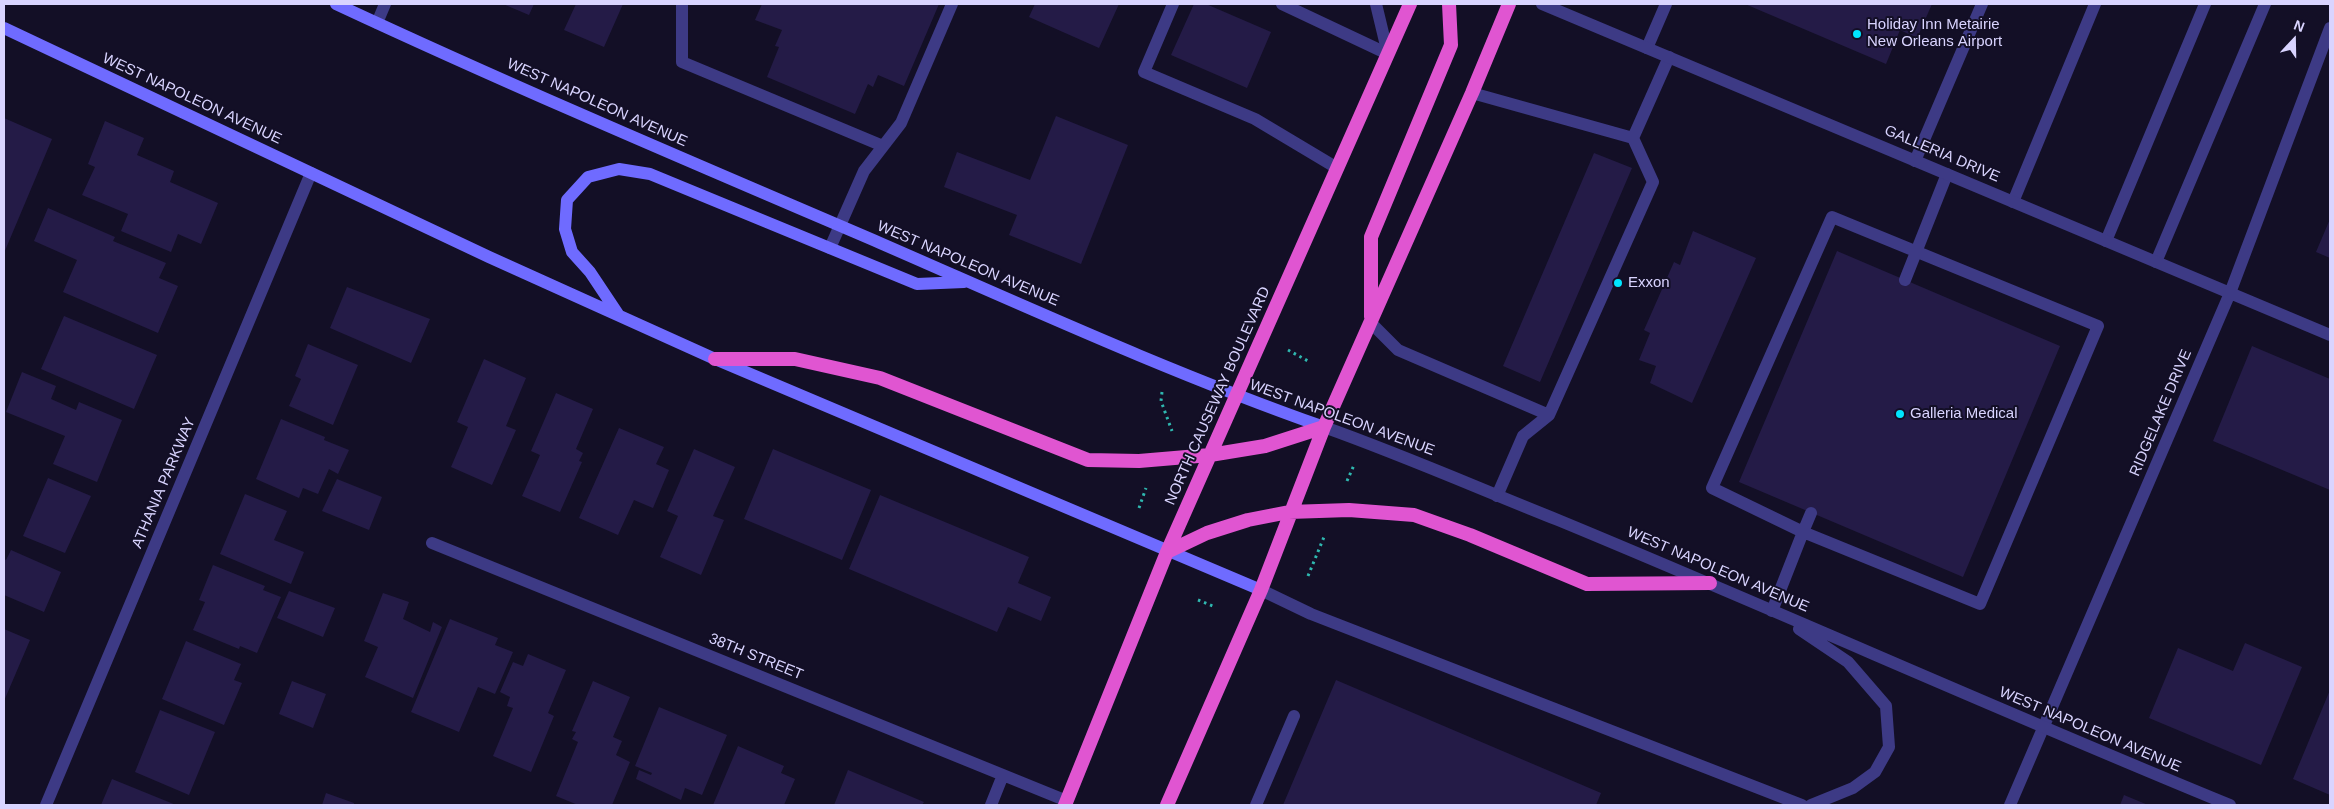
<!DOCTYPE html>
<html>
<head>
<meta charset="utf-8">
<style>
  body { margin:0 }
  #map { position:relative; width:2334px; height:809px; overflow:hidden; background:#130f26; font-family:Helvetica,sans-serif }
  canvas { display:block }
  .frame { position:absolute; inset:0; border:5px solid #d9d4ff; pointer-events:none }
  .north { position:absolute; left:2269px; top:15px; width:50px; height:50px; -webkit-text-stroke:4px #130f26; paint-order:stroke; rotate:21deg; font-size:14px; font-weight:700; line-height:20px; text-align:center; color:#d9d4ff }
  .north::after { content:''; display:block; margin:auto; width:18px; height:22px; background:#d9d4ff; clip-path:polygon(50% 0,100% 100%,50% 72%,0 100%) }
</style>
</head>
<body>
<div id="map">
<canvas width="2334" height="809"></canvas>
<div class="frame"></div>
<div class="north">N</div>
</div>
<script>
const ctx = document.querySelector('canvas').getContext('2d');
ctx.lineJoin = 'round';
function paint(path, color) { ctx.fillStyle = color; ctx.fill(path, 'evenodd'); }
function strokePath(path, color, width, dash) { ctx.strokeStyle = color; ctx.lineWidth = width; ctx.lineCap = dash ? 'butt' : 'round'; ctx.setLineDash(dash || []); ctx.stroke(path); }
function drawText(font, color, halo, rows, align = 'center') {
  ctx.font = font + ' Helvetica,sans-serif'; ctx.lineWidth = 4; ctx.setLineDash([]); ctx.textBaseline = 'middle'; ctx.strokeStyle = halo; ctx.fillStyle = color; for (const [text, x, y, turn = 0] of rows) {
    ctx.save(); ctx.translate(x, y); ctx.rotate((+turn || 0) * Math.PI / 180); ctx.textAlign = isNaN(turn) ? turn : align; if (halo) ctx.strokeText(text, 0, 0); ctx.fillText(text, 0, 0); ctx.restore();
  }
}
paint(new Path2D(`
  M503,4H534L529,15Z
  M576,4H623L604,47L564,30Z
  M762,4H939L904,86L878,75L873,87L868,84L855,114L767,77L779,47L775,46L782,30L755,20Z
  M1035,4H1119L1099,48L1029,17Z
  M1194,4H1206L1271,32L1247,88L1171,55Z
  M1745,4H1932L1917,38L1900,30L1886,64Z
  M1056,116L1128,145L1081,264L1009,235L1017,215L944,187L957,152L1030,180Z
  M4,118L52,139L4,253Z
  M105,121L144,138L137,155L174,171L170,182L218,203L201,244L178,234L171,252L121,231L128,214L82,195L95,167L88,164Z
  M1594,153L1632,168L1540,382L1503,366Z
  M48,208L115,237L113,241L166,263L159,278L178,286L158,333L63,292L77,260L34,241Z
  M2330,219V258L2316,252Z
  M1693,231L1756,258L1692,403L1650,383L1656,366L1639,360L1650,333L1644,330L1674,262L1680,265Z
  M1837,251L2060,346L1963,577L1739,482Z
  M347,287L430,319L411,363L330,328Z
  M64,316L157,355L134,409L41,369Z
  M308,344L358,365L333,425L289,406L301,379L295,376Z
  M2252,346L2330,379V490L2213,441Z
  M484,359L526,378L506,426L516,430L492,485L451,467L468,427L457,422Z
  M22,372L56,386L51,399L76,410L79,402L122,420L97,482L53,464L65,436L6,412Z
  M556,393L593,409L576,449L583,453L579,461L582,462L560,512L522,496L540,455L531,451Z
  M281,419L325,437L324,440L349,450L338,474L329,469L318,494L303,488L299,498L256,479Z
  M619,428L664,447L656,464L669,470L653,508L634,500L618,535L579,518Z
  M694,449L735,467L713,516L724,520L701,575L660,557L678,516L667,511Z
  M773,449L871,490L842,560L744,519Z
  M48,478L91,496L65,553L23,536Z
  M337,479L382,497L369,530L322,511Z
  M245,494L287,511L274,540L304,552L291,584L220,554Z
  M880,495L1029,557L1018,583L1051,597L1041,621L1008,607L997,632L849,569Z
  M11,550L61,572L44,612L4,595V559L6,560Z
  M213,565L265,586L263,590L281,597L257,653L240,646L239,649L193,630L205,602L199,600Z
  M289,591L335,608L323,637L277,618Z
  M383,593L409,602L403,619L430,632L433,622L442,627L413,698L365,677L378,647L364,641Z
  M450,619L498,638L495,645L513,652L495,694L478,687L459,732L411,712Z
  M4,629L30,640L4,701Z
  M186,641L241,664L234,680L242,683L224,725L162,699Z
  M2245,643L2302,667L2261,765L2149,718L2178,648L2233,671Z
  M528,654L566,670L548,713L554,716L531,772L493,756L513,708L507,706L510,697L500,692L513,662L523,666Z
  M1336,680L1601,793L1596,805H1283Z
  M292,681L326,694L313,728L279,714Z
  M593,681L630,697L613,737L622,741L616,755L630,762L612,805H578L556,796L578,742L572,739L576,732L572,731Z
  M2330,690V795L2293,779Z
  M659,707L727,735L702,795L685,788L681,800L636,779L639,770L651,775L652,773L635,766Z
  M160,710L215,732L189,795L135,772Z
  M738,746L784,766L781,773L795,779L784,805H713Z
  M848,770L924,802L922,805H834Z
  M112,779L176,805H101Z
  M326,793L354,803V805H322Z
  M2124,795L2148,805H2120Z`), '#241b47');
strokePath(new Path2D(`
  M1288,350L1308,361
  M1162,392L1161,401L1172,431
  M1347,481L1354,465
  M1139,508L1146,488
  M1308,576L1324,537
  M1198,600L1215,607`), '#2fb8b0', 3, [2.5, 4]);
strokePath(new Path2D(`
  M682,4V62L883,146
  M1173,4L1144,72L1255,119L1337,168
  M1282,4L1388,54
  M1647,48L1666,4
  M1472,93L1633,138
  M1915,161L1982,4
  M2013,202L2095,4
  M2106,241L2205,4
  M830,248L864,171L901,123L952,4
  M2156,262L2265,4
  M1905,280L1947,174
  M1371,323L1398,350L1549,415
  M1497,496L1523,436L1549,415L1653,182L1633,138L1669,57
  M1772,611L1803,532L1980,604L2098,326L1832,217L1712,488L1803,532L1811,513
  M1256,805L1294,716`), '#3d3a85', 12);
strokePath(new Path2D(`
  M1542,4L2330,335
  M377,23L385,4
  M432,543L1067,801
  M46,805L311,173
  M991,805L1003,775
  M2010,805L2230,293L2330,28`), '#3d3a85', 12);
strokePath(new Path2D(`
  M1376,4L1388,54
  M1324,427C1403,455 1480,489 1558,520C1783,613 2005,713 2230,805
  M1261,590L1311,614L1802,805
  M1799,629L1848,662L1886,706L1889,747L1875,772L1853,788L1811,805`), '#3d3a85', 12);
strokePath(new Path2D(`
  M336,4C516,88 698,165 880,243C1027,307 1173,374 1324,427
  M4,28L489,257L715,359L1261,590
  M618,314L590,272L572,252L565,229L567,200L588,177L619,169L650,174L917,284L964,282`), '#6f6bff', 12);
strokePath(new Path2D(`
  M1371,317V237L1451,45L1449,4
  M715,359H795L880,378L1088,460L1139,461L1210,455L1265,446L1324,427
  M1167,552L1207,533L1248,520L1289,512L1349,510L1414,515L1470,535L1587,584L1710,583
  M1065,805L1167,552L1410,4
  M1167,805L1261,590L1324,427L1472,93L1509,4`), '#e055d1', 14);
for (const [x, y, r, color] of [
  [1857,34,5,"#00e5ff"],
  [1618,283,5,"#00e5ff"],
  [1900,414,5,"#00e5ff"]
]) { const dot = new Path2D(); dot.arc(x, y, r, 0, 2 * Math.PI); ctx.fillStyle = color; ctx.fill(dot); strokePath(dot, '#130f26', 2); }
drawText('15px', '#d9d4ff', '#130f26', [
  ["Holiday Inn Metairie",1867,25],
  ["New Orleans Airport",1867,42],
  ["Exxon",1628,283],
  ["Galleria Medical",1910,414]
], 'left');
drawText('15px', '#d9d4ff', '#130f26', [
  ["WEST NAPOLEON AVENUE",192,99,25],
  ["WEST NAPOLEON AVENUE",597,103,24],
  ["GALLERIA DRIVE",1942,154,23],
  ["WEST NAPOLEON AVENUE",968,264,23],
  ["NORTH CAUSEWAY BOULEVARD",1218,396,-66],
  ["RIDGELAKE DRIVE",2161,413,-67],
  ["WEST NAPOLEON AVENUE",1342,418,20],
  ["ATHANIA PARKWAY",164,483,-67],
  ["WEST NAPOLEON AVENUE",1718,570,23],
  ["38TH STREET",756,657,22],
  ["WEST NAPOLEON AVENUE",2090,730,23]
]);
</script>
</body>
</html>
